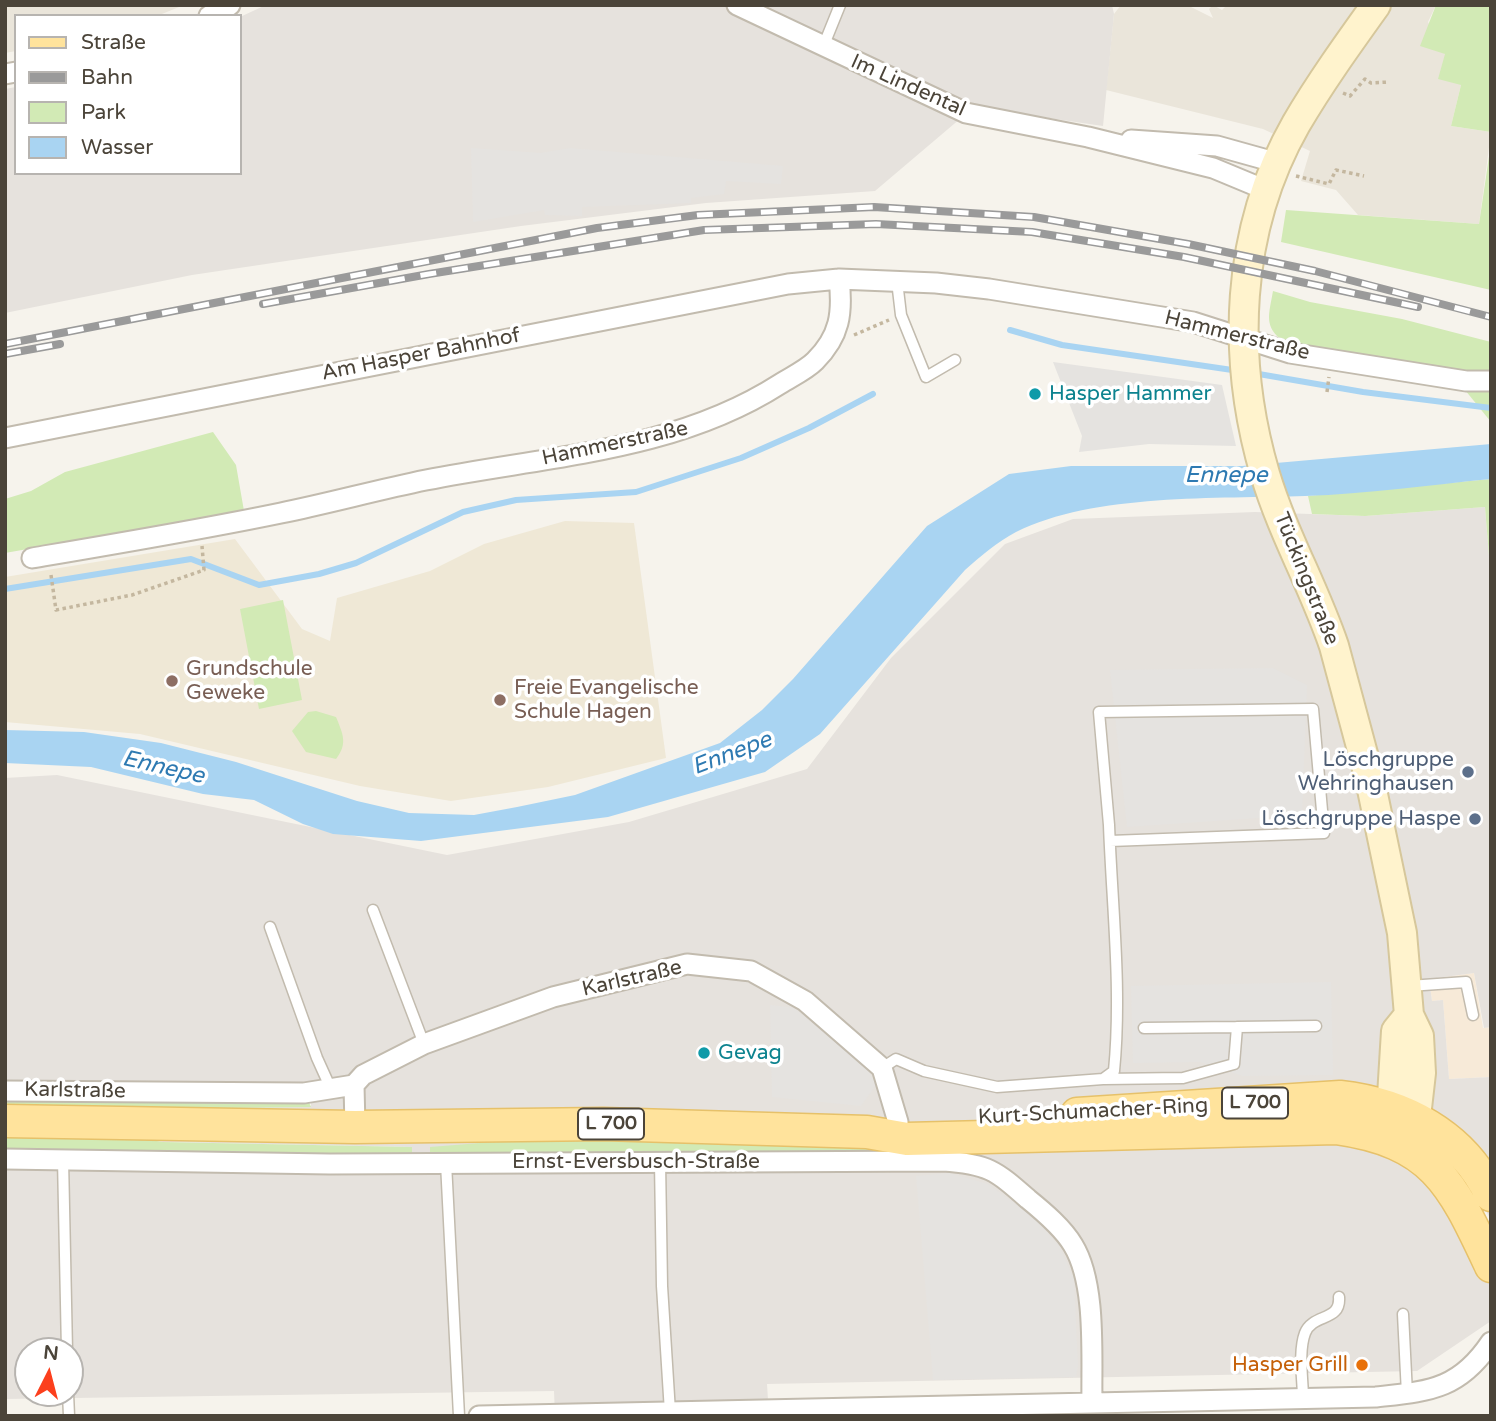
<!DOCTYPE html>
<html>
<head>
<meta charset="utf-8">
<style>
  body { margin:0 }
  #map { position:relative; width:1496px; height:1421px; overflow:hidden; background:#f6f3ec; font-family:"Varela Round",sans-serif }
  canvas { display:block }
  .frame { position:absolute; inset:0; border:7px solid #4b4439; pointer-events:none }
  .legend { position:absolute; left:14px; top:14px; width:228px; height:161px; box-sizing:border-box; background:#fff; border:2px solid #b7b4b0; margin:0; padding:9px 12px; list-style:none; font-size:21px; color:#4b4439 }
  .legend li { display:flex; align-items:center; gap:14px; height:35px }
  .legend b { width:35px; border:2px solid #b7b4b0 }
  .north { position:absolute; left:14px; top:1337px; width:70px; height:70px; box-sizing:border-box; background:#fff; border:2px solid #b7b4b0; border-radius:50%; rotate:6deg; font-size:19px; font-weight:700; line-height:28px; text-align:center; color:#4b4439 }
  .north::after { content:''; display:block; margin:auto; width:24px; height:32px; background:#fc3f1d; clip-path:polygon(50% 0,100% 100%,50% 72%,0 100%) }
</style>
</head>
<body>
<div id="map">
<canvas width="1496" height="1421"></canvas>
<div class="frame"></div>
<ul class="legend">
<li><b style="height:9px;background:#ffe39c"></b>Straße</li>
<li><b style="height:9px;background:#9a9a9a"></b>Bahn</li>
<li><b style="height:19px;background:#d2eab5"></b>Park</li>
<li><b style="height:19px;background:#a9d4f2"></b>Wasser</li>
</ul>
<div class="north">N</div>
</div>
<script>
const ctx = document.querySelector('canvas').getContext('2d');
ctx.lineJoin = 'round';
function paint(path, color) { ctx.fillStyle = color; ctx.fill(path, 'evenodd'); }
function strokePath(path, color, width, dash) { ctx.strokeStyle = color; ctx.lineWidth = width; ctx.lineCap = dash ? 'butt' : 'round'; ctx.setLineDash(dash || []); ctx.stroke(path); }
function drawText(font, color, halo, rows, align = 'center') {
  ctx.font = font + ' "Varela Round",sans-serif'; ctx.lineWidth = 7; ctx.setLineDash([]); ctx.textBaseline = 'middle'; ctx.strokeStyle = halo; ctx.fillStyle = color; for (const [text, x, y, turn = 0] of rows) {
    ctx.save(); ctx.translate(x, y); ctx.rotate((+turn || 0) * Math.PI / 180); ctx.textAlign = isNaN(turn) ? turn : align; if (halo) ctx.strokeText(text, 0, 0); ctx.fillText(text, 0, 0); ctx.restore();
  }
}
paint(new Path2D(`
  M5,5H184L157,16H16V51L5,53Z
  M1121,5H1187L1213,18L1209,9L1213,5L1222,10L1227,5H1436L1428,22L1461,85L1451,126L1491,132L1479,224L1358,215L1336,190L1301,181L1310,151L1263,129L1106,90L1114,14Z`), '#eae5da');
paint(new Path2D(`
  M1474,973L1483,1028L1491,1027V1077L1449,1079L1443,1000L1432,1001L1429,979Z`), '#f7ead8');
paint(new Path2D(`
  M266,5H1112L1114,14L1103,126L974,107L875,191L706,203L521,226L192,275L5,313V89L16,87V173H240V17Z
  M1485,507L1491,580V1027L1484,1028L1474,973L1429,979L1432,1001L1443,1000L1449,1079L1491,1077V1221L1480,1198L1491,1239V1321L1417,1371L767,1384L769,1416H555L554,1391L5,1399V1151L412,1147L163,1142L5,1110L311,1106V1102L5,1099V778L57,775L447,855L629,822L807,769L891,658L1005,544L1073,519L1255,512L1365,516ZM28,1351H70V1393H28Z`), '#e6e2dd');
paint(new Path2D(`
  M565,521L634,523L666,758L548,787L451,801L360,786L140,734L5,722V577L235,539L302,629L330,641L337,598L430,571L484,544Z`), '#efe8d6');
paint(new Path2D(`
  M1436,5H1491V132L1451,126L1461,85L1438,79L1445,54L1420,46Z
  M1491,143V290L1281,242L1286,210L1479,224Z
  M1273,291L1310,302L1402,319L1491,342V422L1452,374L1284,342C1263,326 1269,315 1273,291Z
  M213,432L236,465L244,511L5,553V499L31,491L65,472Z
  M1491,479V580L1485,507L1365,516L1312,514L1308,496Z
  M283,600L302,700L259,709L240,609Z
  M316,711L336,717C343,734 348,744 336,759L306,752L292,731L308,712Z
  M5,1099L308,1100L311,1107L5,1110Z
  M5,1134L121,1135L163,1142L412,1147V1155L5,1151Z
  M579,1135L934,1148L924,1154L430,1155V1147Z`), '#d2eab5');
paint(new Path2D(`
  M471,148L541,153L570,148L783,166L781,184L726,181L724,194L691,198V203L582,207V216L545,215L544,210L473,222Z
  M1053,362L1222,385L1236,446L1149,444L1079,452L1082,436Z
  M1273,668L1307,685L1302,815L1127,827L1110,670Z
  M1331,982L1333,1075L1243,1076L1200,1062L1133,1063L1131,986Z
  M770,1005L794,1008L868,1069L876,1085L861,1106L772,1097Z
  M949,1173L988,1184L1036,1219L1060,1247L1074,1279L1078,1366L1076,1377L933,1380L916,1176Z`), '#e5e3e0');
paint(new Path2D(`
  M1491,444V479C1429,485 1367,494 1305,496C1218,499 1094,493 1016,532C997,542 981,556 965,570L820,734L765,772L608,817L421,841L333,834L303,824L254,800L203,794L91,767L5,763V730L84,732L161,743L236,762L357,801L409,813L474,815L517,807L575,795L720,743L762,710L793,679L927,526L1009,474L1071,466H1242Z`), '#a9d4f2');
strokePath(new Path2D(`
  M1010,330L1062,345L1239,371
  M1253,373L1363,392L1491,408
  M5,589L191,559L259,585L319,574L356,563L463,512L516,500L636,492L741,458L809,428L873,394`), '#a9d4f2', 6);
const lane = new Path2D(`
  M823,47L840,5
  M897,281L901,315L926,377L955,360
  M373,910L424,1044
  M270,927L317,1058L331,1089
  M1409,986L1466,982L1473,1015
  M1144,1028L1237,1027
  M882,1068L896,1059L924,1071L997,1087L1103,1079L1114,1071C1122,990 1112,906 1109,825L1099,712L1313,709L1324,833L1110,841
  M1104,1079L1183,1078L1234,1064L1237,1027L1316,1026
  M63,1159L67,1351
  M660,1162L662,1286L670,1412
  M446,1163L459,1416
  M1403,1314L1407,1394
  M68,1393L69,1416
  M1303,1399C1303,1380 1298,1352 1305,1333C1313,1313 1341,1322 1339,1297`);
const street = new Path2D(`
  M737,5L966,113L1088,137L1213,168L1266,190
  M209,16L230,5
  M5,74L16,72
  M1131,140L1217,146L1278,163
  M5,438L788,284L839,279L936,283L989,289L1193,322L1290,353L1466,381H1491
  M32,558C115,544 199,530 281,513C330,503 377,490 426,480C546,456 674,452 780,384C791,377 806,370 815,361C840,336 843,313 839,279
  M354,1085L355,1127
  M5,1091L304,1093L354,1085L363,1075L424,1044L553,997L687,964L751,971L805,1001L882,1068L898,1122
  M5,1159L330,1164L943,1161C988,1164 995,1170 1028,1199C1044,1212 1063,1228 1073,1245C1097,1284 1091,1358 1092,1403
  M479,1416L1376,1397C1429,1391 1459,1390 1491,1342`);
const secondary = new Path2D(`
  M1376,5C1348,44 1320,83 1296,124C1235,231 1231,358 1265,474C1283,534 1314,587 1334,646L1370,780L1402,933L1409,1015L1419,1036L1421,1073L1416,1117L1399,1131
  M1390,1129L1396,1031L1409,1015`);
const primary = new Path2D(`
  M1077,1114L1340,1097C1403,1104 1463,1135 1491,1195
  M5,1121L355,1127L603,1124L867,1132L907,1139L1336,1128C1434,1142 1452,1183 1491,1266`);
strokePath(lane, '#c2bbae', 13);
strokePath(street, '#c2bbae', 23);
strokePath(secondary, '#d6c79b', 32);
strokePath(primary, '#e6c16a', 35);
strokePath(new Path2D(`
  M1343,93L1350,96L1365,79L1371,83L1389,82
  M1296,176L1329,184L1336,170L1364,176
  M854,335L889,320
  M1327,392L1329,377
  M51,575L56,610L132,595L204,570L202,546`), '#c4b79f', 3.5, [3.5, 3.5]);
strokePath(lane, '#fff', 10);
strokePath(street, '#fff', 19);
strokePath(secondary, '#fff3cd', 28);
strokePath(primary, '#ffe39c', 32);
const rail = new Path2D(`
  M263,304L429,274L704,230L876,224L1032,232L1184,257L1418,307
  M5,344L597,228L698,215L874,207L1034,217L1188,244L1315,271L1491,317
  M5,354L60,344`);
strokePath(rail, '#9a9a9a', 8);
strokePath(rail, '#fff', 5, [16]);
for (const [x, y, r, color] of [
  [1035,394,7,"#0f9aa8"],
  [172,681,7,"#8d6e63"],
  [500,700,7,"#8d6e63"],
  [1468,772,7,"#5c6f8a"],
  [1475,819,7,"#5c6f8a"],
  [704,1053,7,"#0f9aa8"],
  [1362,1365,7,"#e8710a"]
]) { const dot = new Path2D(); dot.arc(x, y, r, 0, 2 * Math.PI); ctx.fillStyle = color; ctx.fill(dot); strokePath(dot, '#fff', 2.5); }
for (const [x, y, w] of [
  [1255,1103,66],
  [611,1124,66]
]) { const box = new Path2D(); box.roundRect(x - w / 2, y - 15.5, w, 31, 5); ctx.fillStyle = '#fff'; ctx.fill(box); strokePath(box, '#4b4439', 2); }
drawText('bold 19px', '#4b4439', null, [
  ["L 700",1255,1103],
  ["L 700",611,1124]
]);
drawText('21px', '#4b4439', '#fff', [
  ["Im Lindental",908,86,24],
  ["Hammerstraße",1237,336,14],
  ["Am Hasper Bahnhof",421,355,-11],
  ["Hammerstraße",615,444,-12],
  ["Tückingstraße",1306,579,68],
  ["Karlstraße",632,979,-13],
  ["Karlstraße",75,1091,1],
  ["Kurt-Schumacher-Ring",1093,1112,-3],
  ["Ernst-Eversbusch-Straße",636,1162]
]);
drawText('21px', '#0d838f', '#fff', [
  ["Hasper Hammer",1049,394],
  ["Gevag",718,1053]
], 'left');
drawText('21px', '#785e54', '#fff', [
  ["Grundschule",186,669],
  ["Geweke",186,693],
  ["Freie Evangelische",514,688],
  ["Schule Hagen",514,712]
], 'left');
drawText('21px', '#4e5e75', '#fff', [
  ["Löschgruppe",1454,760],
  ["Wehringhausen",1454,784],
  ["Löschgruppe Haspe",1461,819]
], 'right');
drawText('21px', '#c56008', '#fff', [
  ["Hasper Grill",1348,1365]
], 'right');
drawText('italic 23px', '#2e7ab2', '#fff', [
  ["Ennepe",1226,476],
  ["Ennepe",732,754,-21],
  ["Ennepe",163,768,13]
]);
</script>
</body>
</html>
